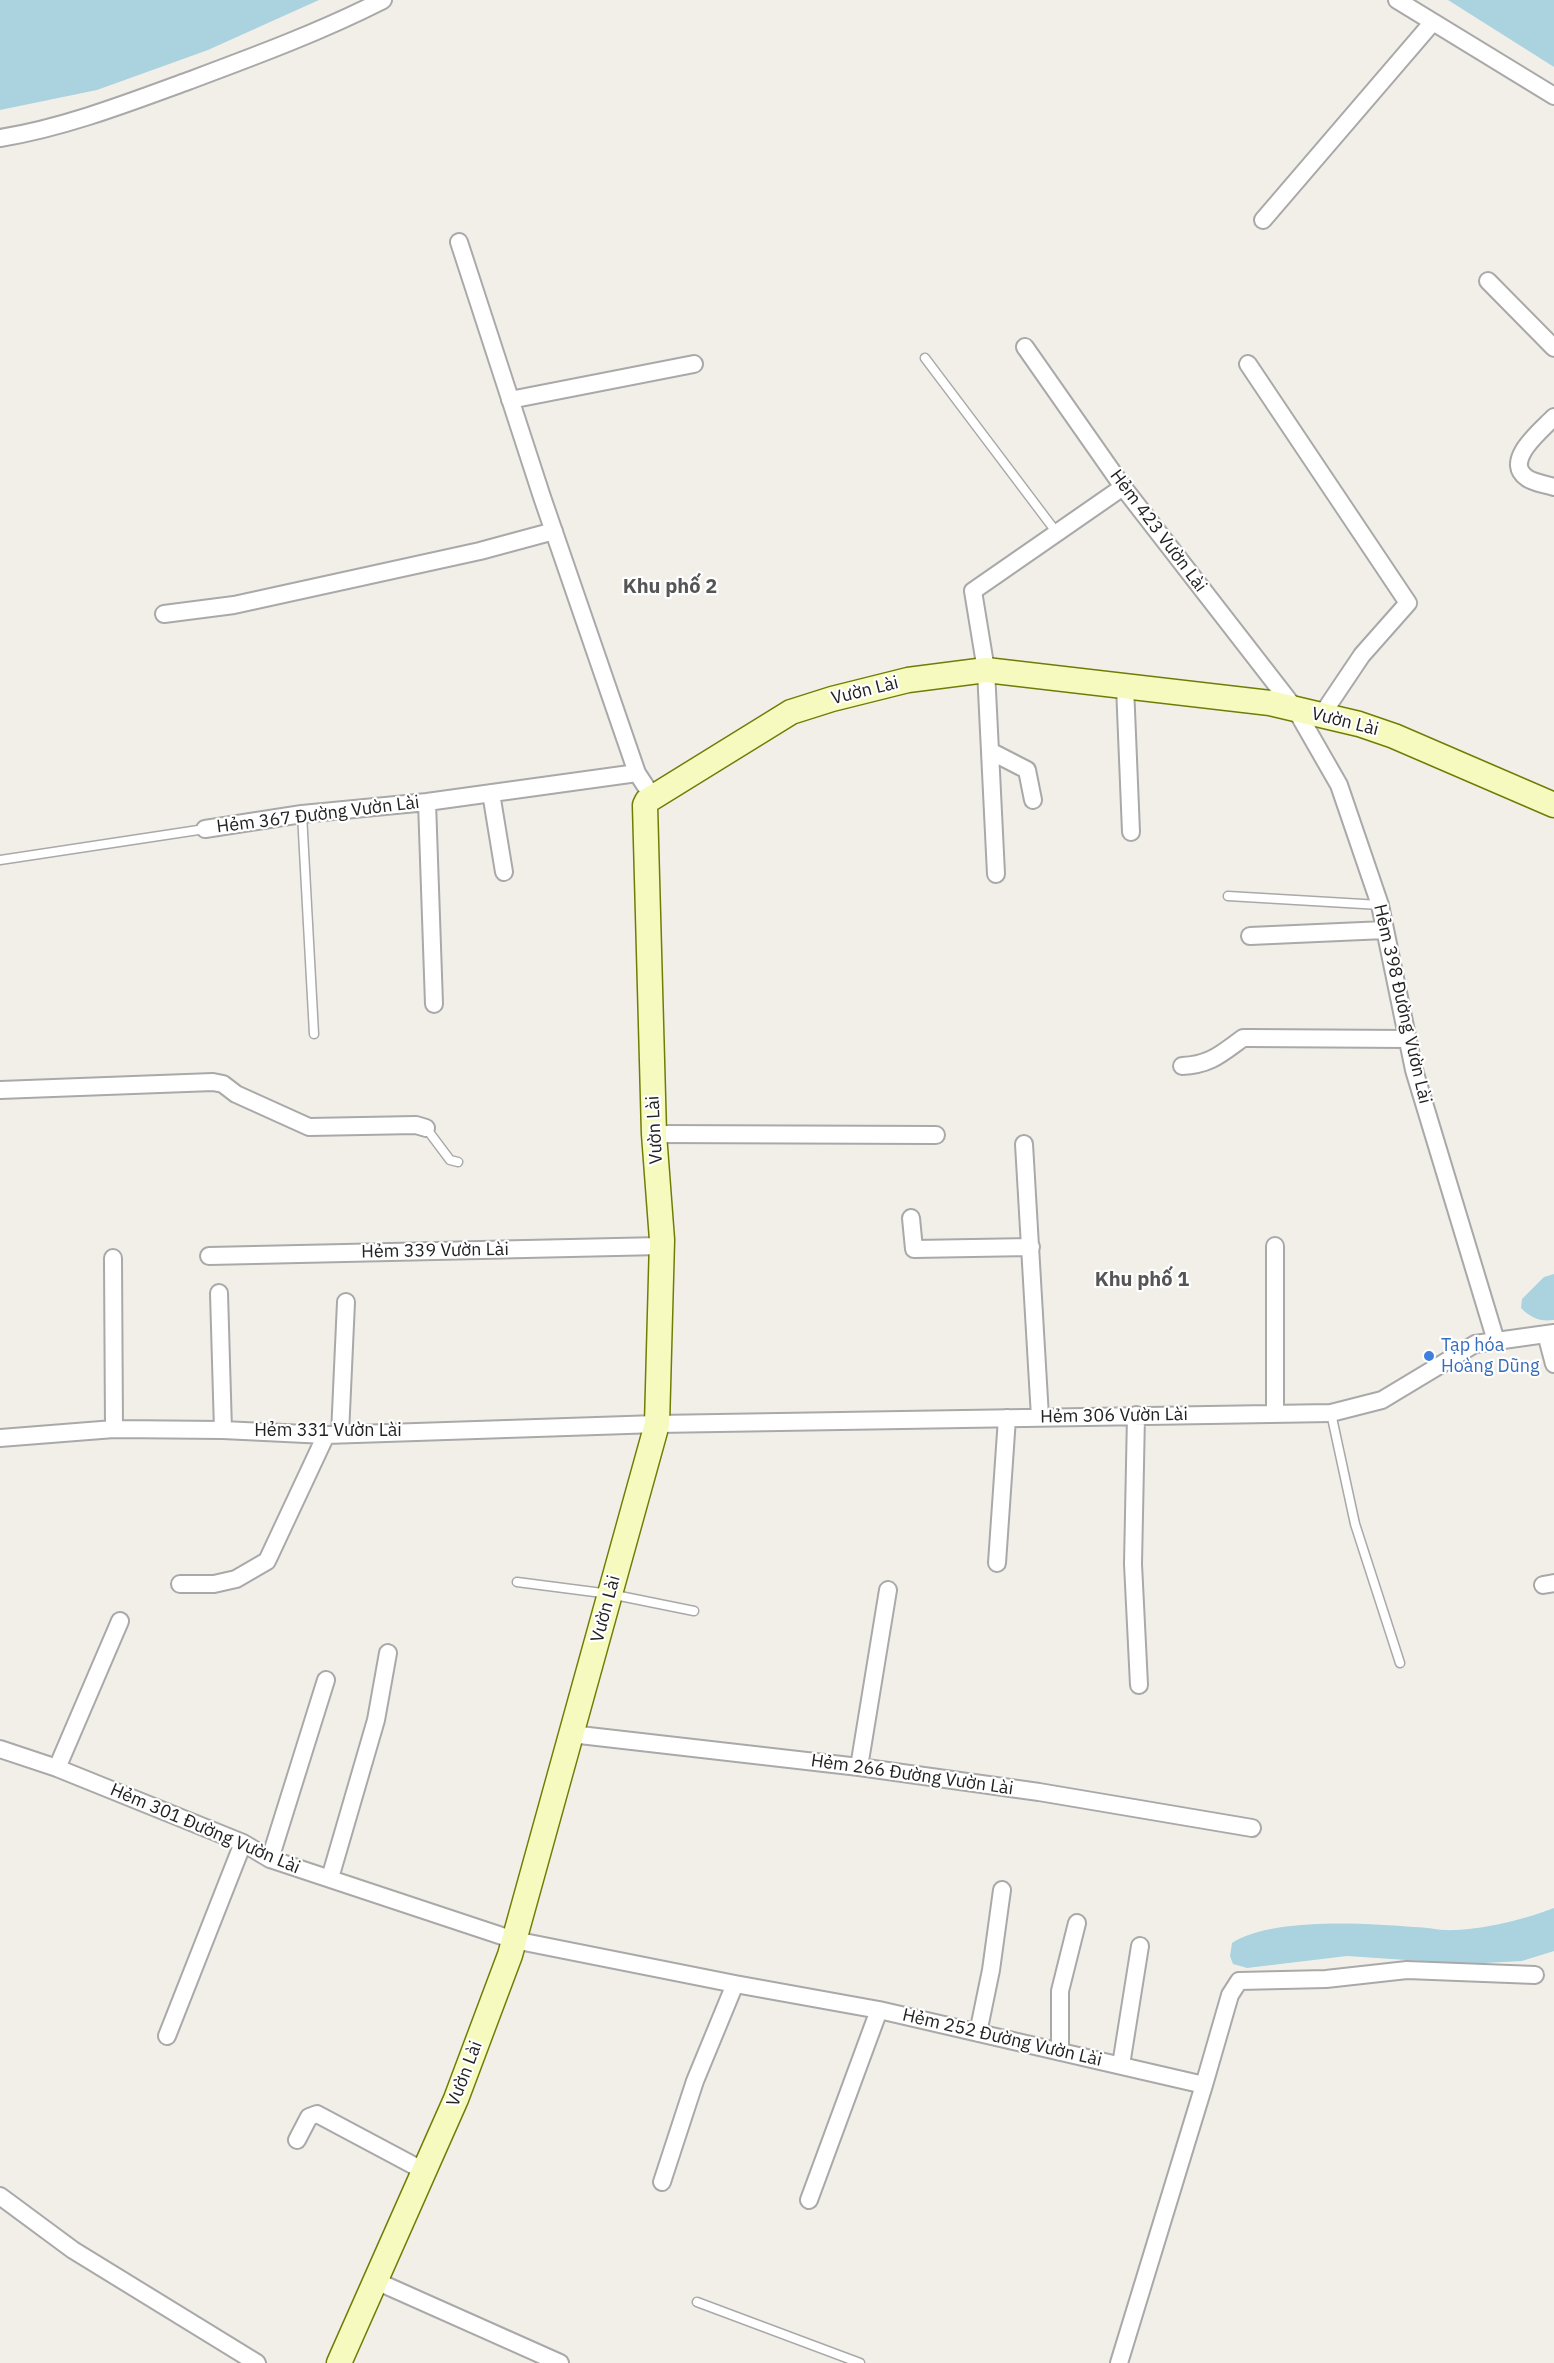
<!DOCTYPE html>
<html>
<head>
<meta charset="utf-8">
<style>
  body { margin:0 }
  canvas { display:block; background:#f2efe9 }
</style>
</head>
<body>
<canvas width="1554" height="2363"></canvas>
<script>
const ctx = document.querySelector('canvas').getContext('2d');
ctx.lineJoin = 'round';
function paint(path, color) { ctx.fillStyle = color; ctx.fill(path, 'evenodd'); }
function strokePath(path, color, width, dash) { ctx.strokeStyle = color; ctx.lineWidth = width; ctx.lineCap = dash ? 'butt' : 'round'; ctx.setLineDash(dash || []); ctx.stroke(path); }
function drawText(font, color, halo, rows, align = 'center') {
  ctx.font = font + ' "IBM Plex Sans",sans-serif'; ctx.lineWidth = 4.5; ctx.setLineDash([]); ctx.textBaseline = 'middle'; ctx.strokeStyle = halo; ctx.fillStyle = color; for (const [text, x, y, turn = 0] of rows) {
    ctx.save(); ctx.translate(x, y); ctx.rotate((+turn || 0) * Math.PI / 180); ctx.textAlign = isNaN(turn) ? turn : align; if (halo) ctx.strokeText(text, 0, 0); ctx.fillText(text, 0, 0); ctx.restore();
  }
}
paint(new Path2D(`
  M0,0H319L208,50L97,90L0,110Z
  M1448,0H1554V67Z
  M1554,1274V1320C1540,1322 1531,1318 1521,1308L1522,1299L1544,1277Z
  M1554,1908V1951L1522,1961L1466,1964L1347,1956L1247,1968L1233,1964L1230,1956L1232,1943C1272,1917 1366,1923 1414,1927C1427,1927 1441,1931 1455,1930C1485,1929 1526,1919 1554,1908Z`), '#aad3df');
const service = new Path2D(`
  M925,358L1057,533
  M302,814L314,1034
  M0,860L205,829
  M1228,896L1380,905
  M426,1128L450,1160L458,1162
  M1331,1413L1355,1524L1400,1663
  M517,1582L610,1594L694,1611
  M697,2302L860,2363`);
const minor = new Path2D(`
  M1397,0L1554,96
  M0,138C63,128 128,103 188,81C255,56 320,32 383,0
  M1263,220L1432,23
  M459,242L542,497L637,773L652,796
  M1488,281L1554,348
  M1025,347L1123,487L1296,710L1339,785L1380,905L1414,1070L1496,1341
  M1248,364L1408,603L1362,655L1321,716
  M510,400L694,364
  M1554,417C1542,430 1502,461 1527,478C1534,483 1545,484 1554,487
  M164,614L234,605L480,551L554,531
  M1125,686L1131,832
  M990,751L1027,770L1033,800
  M491,793L504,872
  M427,802L434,1004
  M205,829L302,814L427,802L637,773
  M996,874L986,670L973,591L1123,487
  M1250,936L1385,930
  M1182,1066C1210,1065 1221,1054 1243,1038H1248L1408,1039
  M0,1090L213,1082L223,1084L236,1094L309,1127L416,1125L426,1128
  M654,1134L936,1135
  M1024,1144L1040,1417
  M911,1218L914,1249L1031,1247
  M1275,1246V1413
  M209,1256L661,1246
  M113,1258L114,1429
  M219,1293L223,1430
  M1546,1334L1554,1364
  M1136,1415L1133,1564L1139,1685
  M340,1434L346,1302
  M0,1438L114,1429L223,1430L326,1435L657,1424L1331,1413L1382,1400L1475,1344L1554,1333
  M997,1563L1007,1418
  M180,1584H214L236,1579L267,1561L326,1435
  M1543,1585L1554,1583
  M571,1734L859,1767L1039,1792L1252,1828
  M0,1749L57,1768L243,1843L270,1859L514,1940L735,1984L879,2010L1204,2085L1119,2363
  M859,1767L888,1590
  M57,1768L120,1621
  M270,1859L326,1680
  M330,1878L376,1720L388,1653
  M978,2033L991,1970L1002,1890
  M167,2036L243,1843
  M1060,2052V1991L1077,1923
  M1121,2065L1140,1946
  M1204,2085L1230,1995L1239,1981L1326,1979L1407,1970L1535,1975
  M297,2140L309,2117L317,2114L424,2171
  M662,2182L695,2081L735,1984
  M0,2196L73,2250L257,2363
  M809,2200L879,2010
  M376,2281L560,2363`);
const secondary = new Path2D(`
  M339,2363L456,2099L510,1955L657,1424L662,1240L654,1134L645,805L647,801L791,712L832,699L908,680L986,670L1270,703L1359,724L1394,736L1554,805`);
strokePath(service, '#a9a9a9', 11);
strokePath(minor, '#a9a9a9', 20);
strokePath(secondary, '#707d05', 27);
strokePath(service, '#fff', 8);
strokePath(minor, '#fff', 16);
strokePath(secondary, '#f7fabf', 24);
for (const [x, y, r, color] of [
  [1429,1356,6,"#3f7fe0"]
]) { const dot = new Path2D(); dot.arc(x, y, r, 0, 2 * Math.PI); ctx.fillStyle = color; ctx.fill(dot); strokePath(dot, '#fff', 2); }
drawText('18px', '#222', '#fff', [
  ["Hẻm 423 Vườn Lài",1158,531,53],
  ["Vườn Lài",865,691,-14],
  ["Vườn Lài",1345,722,14],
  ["Hẻm 367 Đường Vườn Lài",318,815,-7],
  ["Hẻm 398 Đường Vườn Lài",1402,1004,77],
  ["Vườn Lài",655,1130,-93],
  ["Hẻm 339 Vườn Lài",435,1251,-1],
  ["Hẻm 306 Vườn Lài",1114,1416,-1],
  ["Hẻm 331 Vườn Lài",328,1431],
  ["Vườn Lài",606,1609,-75],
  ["Hẻm 266 Đường Vườn Lài",912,1775,8],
  ["Hẻm 301 Đường Vườn Lài",205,1829,23],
  ["Hẻm 252 Đường Vườn Lài",1002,2038,13],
  ["Vườn Lài",465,2074,-69]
]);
drawText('18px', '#366cbe', '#fff', [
  ["Tạp hóa",1441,1346],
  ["Hoàng Dũng",1441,1367]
], 'left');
drawText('bold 20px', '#555', '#fff', [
  ["Khu phố 2",670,587],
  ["Khu phố 1",1142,1280]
]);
</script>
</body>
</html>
